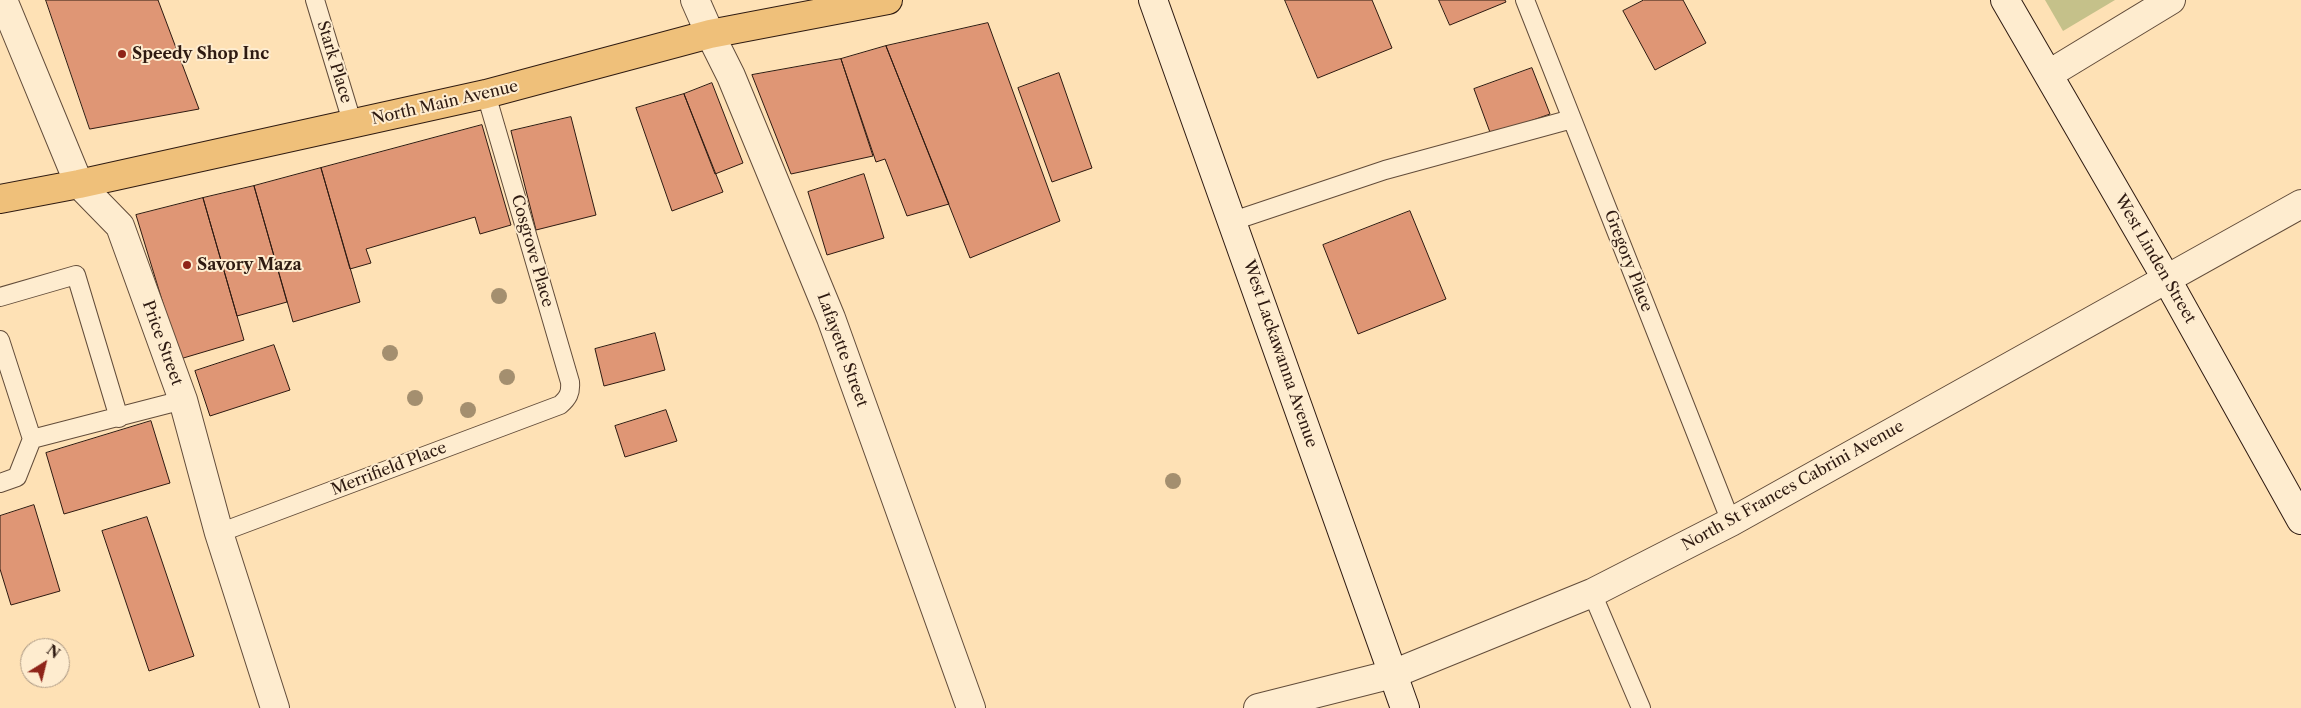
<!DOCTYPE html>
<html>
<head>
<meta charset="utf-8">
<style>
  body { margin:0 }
  #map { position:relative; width:2301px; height:708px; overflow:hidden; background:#fee1b5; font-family:"Libre Caslon Text",serif }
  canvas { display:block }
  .north { position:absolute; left:20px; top:638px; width:50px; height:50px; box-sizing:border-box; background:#feeccf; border:1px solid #ab9883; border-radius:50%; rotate:36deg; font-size:14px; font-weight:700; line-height:20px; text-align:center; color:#2e1a11 }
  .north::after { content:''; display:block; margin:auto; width:18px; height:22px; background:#8f2418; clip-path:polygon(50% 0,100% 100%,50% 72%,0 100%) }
</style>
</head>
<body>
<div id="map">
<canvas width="2301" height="708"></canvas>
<div class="north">N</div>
</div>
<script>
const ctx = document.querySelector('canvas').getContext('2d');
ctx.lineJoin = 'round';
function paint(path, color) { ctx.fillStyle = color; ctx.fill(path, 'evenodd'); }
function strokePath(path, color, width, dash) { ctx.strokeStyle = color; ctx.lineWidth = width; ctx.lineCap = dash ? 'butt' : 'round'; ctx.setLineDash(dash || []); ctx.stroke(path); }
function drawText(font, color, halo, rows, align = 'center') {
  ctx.font = font + ' "Libre Caslon Text",serif'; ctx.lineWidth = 4; ctx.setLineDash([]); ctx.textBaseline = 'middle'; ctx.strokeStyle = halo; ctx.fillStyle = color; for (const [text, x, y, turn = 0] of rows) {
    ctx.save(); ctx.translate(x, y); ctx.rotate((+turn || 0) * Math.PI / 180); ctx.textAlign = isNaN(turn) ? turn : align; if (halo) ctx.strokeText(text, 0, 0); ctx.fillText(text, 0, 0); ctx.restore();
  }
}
paint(new Path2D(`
  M2045,0H2115L2063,31Z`), '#c5c18a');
const building = new Path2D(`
  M46,0H158L199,109L90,129Z
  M1285,0H1372L1392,48L1318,78Z
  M1439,0H1505L1506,2L1450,25Z
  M1644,0H1683L1706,43L1655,70L1623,11Z
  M988,23L1060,221L970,258L886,46Z
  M886,46L949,204L907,216L885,159L876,162L841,59Z
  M841,59L873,156L791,174L752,75Z
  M1532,68L1550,114L1491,135L1474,89Z
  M1059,73L1092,168L1052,182L1018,88Z
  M712,83L743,163L715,174L684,94Z
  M684,94L723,192L672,211L636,108Z
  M571,117L596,215L536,230L511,131Z
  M482,125L511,225L480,234L475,217L366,249L371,263L350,269L321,168Z
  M321,168L360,302L293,322L254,186Z
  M864,174L884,238L827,255L808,192Z
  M254,186L287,302L237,316L203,198Z
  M203,198L244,340L180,359L136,215Z
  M1410,211L1446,299L1358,334L1323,245Z
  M655,333L665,370L604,386L595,349Z
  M274,345L290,390L210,416L195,371Z
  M666,410L677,441L625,457L615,426Z
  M151,421L170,483L64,514L46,453Z
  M34,505L60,591L11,605L0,569V516Z
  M147,517L194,656L149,671L102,531Z`);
paint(building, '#df9675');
strokePath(building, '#2e1a11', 1);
const lane = new Path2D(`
  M315,0L353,125
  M1525,0L1731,522
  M1233,221L1385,170L1572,119
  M0,297L76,275L119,418
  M0,340L32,439
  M0,483L17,477L32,439L183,400
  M219,533L560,405C568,398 571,393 570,382L486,94
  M1592,593L1641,708`);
const street = new Path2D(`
  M3,0L79,184L120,226L183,400L219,533L275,708
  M695,0L710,34L731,76L831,318L971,708
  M2049,74L2171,0
  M1258,708L1393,674L1592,593L1731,522L2301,204`);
const secondary = new Path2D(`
  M1153,0L1405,708
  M2005,0L2166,278L2301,520`);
const primary = new Path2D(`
  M0,199L79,184L486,94L710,34L888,0`);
strokePath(lane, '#624c3a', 20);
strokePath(street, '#624c3a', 30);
strokePath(secondary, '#2e1a11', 30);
strokePath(primary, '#2e1a11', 30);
strokePath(lane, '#feeccf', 18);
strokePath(street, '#feeccf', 28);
strokePath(secondary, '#feeccf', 28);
strokePath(primary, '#efc07a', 28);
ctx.fillStyle = '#a48f6f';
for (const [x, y] of [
  [499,296],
  [390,353],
  [507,377],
  [415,398],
  [468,410],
  [1173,481]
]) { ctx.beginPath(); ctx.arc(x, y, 8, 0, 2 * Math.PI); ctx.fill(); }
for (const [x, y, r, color] of [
  [122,54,5,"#8f2418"],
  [187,265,5,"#8f2418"]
]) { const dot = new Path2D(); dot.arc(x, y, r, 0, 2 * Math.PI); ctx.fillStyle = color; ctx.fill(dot); strokePath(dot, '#feeccf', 2); }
drawText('bold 16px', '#2e1a11', '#feeccf', [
  ["Speedy Shop Inc",132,54],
  ["Savory Maza",197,265]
], 'left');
drawText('16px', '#2e1a11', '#feeccf', [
  ["Stark Place",334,62,73],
  ["North Main Avenue",445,103,-13],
  ["Cosgrove Place",532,251,74],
  ["West Linden Street",2155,259,60],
  ["Gregory Place",1628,261,69],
  ["Price Street",162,343,70],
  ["Lafayette Street",842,350,70],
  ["West Lackawanna Avenue",1280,354,71],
  ["Merrifield Place",389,469,-21],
  ["North St Frances Cabrini Avenue",1793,486,-29]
]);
</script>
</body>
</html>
